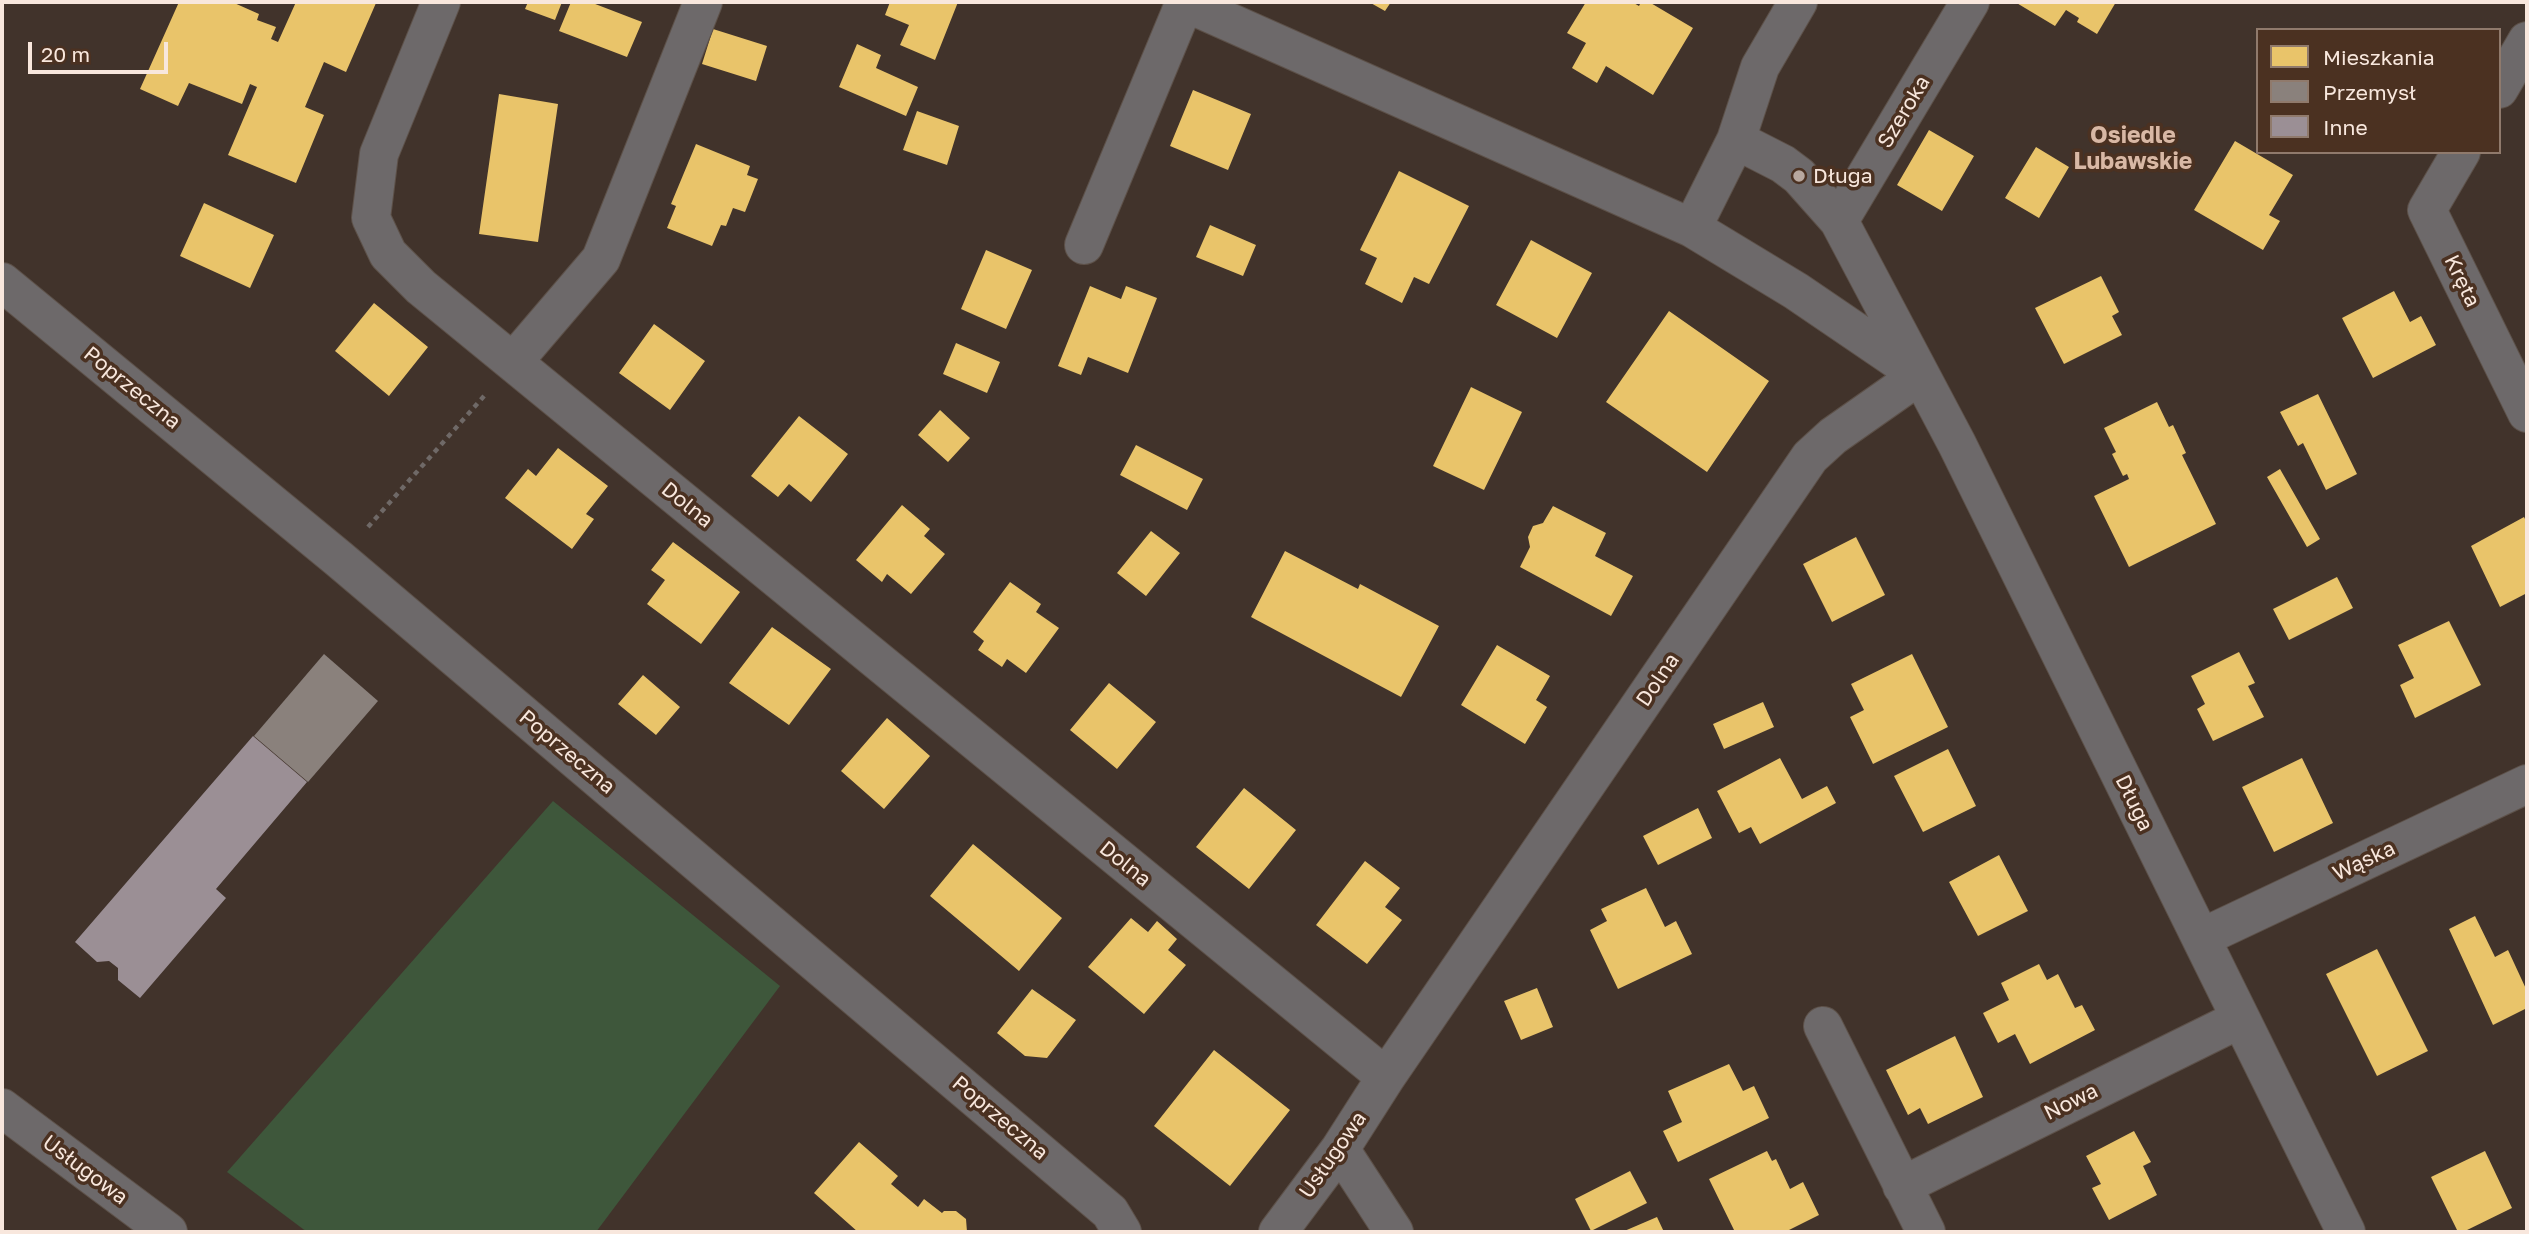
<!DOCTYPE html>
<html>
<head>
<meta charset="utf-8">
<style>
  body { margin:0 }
  #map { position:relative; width:2529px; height:1234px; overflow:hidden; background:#41332b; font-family:"Golos Text",sans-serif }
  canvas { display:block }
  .frame { position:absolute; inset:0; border:4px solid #f8e7dd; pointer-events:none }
  .legend { position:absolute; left:2256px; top:28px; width:245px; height:126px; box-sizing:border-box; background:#4b3121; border:2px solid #907a6c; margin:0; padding:9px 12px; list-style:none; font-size:21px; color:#f8e7dd }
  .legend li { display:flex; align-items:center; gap:14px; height:35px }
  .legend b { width:35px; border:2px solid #907a6c }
  .scale { position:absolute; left:28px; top:42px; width:140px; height:32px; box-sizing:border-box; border:4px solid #f8e7dd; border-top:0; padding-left:9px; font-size:21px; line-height:24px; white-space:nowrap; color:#f8e7dd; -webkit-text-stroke:5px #4b3121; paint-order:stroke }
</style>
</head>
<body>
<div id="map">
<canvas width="2529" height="1234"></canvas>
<div class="frame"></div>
<ul class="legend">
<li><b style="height:19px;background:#e9c46a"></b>Mieszkania</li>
<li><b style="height:19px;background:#8a817c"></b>Przemysł</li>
<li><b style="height:19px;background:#9b8f95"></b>Inne</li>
</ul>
<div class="scale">20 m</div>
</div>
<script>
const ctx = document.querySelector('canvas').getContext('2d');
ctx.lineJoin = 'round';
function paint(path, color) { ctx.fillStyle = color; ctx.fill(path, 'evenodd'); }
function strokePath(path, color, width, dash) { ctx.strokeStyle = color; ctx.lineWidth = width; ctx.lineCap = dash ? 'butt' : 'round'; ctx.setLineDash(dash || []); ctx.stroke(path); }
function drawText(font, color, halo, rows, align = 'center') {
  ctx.font = font + ' "Golos Text",sans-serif'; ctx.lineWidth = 7; ctx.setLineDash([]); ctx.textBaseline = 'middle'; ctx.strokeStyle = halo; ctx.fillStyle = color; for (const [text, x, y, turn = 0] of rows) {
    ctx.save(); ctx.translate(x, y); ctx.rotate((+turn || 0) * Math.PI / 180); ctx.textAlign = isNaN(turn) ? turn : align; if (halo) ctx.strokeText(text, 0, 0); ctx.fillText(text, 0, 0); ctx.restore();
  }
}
paint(new Path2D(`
  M553,801L780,986L596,1232H307L227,1172Z`), '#3e573b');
paint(new Path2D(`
  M179,2H232L259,14L257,20L276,27L271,39L278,42L296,2L376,3L346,72L324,62L305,107L324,115L296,183L228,155L257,87L250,84L242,104L189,83L178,106L140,89Z
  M528,2H562L555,20L525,9Z
  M571,2H590L642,22L627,57L559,31Z
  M890,2H958L935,60L900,45L909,25L885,15Z
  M1369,2H1391L1385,11Z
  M1586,2H1632L1639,6L1641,2H1649L1693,28L1653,95L1606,66L1597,83L1572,68L1586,43L1567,33Z
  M2015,2H2116L2097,34L2077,22L2079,18L2066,10L2055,26Z
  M713,29L767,46L756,81L702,64Z
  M857,44L881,55L876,68L918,87L906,116L839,87Z
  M1193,90L1251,114L1228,170L1170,146Z
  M499,94L558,104L538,242L479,234Z
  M917,111L959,126L947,165L903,150Z
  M1929,130L1974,156L1942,211L1897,185Z
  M2235,141L2293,175L2269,215L2280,221L2263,250L2194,210Z
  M696,144L750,166L747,175L758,179L745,212L733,208L726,226L721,225L712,246L667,228L676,206L671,204Z
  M2036,147L2069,167L2039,218L2005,198Z
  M1399,171L1469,206L1429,284L1414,277L1402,303L1365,284L1377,258L1360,250Z
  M204,203L274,235L250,288L180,256Z
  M1210,225L1256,245L1243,276L1196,257Z
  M1531,240L1592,273L1557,338L1496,305Z
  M986,250L1032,270L1006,329L961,309Z
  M2101,276L2119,312L2112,316L2122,335L2064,364L2035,308Z
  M1090,286L1121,299L1126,286L1157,298L1128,373L1088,357L1081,375L1058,366Z
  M2394,291L2410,322L2421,316L2436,345L2373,378L2342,318Z
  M374,303L428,347L389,396L335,351Z
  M1669,311L1769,381L1707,472L1606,402Z
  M654,324L705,361L670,410L619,373Z
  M956,343L1000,362L987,393L943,374Z
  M1471,387L1522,412L1484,490L1433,466Z
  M2318,394L2357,474L2326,490L2303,443L2298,446L2280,412Z
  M2157,402L2169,427L2173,425L2186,453L2182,455L2216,524L2129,567L2094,496L2129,479L2127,474L2123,476L2112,454L2116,452L2104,428Z
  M940,410L970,438L948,462L918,435Z
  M799,416L848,454L811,502L789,484L778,497L751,476Z
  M1136,445L1203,479L1187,510L1120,475Z
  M558,448L608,486L586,514L594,519L572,549L505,498L528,469L536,476Z
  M2280,469L2320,539L2307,547L2267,477Z
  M902,505L930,529L924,536L945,554L911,594L887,574L882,582L856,560Z
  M1553,506L1606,533L1595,556L1633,576L1611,616L1520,567L1530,547L1528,537L1533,526L1543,523Z
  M2524,517L2527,523V593L2500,607L2471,546Z
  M1151,531L1180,553L1146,596L1117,573Z
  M1856,537L1885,595L1832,622L1803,564Z
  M673,542L740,592L701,644L647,604L665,580L651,570Z
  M1285,551L1358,589L1360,584L1439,626L1401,697L1251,617Z
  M2337,577L2353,608L2289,640L2273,609Z
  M1010,582L1041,604L1036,612L1059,628L1026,673L1007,659L1002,667L978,650L984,641L973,632Z
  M2449,621L2481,685L2415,718L2400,685L2414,678L2398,645Z
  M772,627L831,669L789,725L729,683Z
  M1497,645L1550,676L1536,700L1547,707L1525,744L1461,705Z
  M2239,652L2255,683L2248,686L2264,717L2213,741L2197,709L2205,704L2191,676Z
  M1912,654L1948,727L1873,764L1850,717L1864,710L1851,684Z
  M643,675L680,707L656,735L618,704Z
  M1109,683L1156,722L1117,769L1070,730Z
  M1763,702L1774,727L1724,749L1713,724Z
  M887,718L930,756L884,809L841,771Z
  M1948,749L1976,806L1923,832L1894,776Z
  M1780,758L1802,799L1827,786L1836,803L1760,844L1751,827L1739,833L1717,791Z
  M2302,758L2333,823L2274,852L2242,787Z
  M1244,788L1296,830L1249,889L1196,847Z
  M1698,808L1712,838L1658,865L1643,836Z
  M973,844L1062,918L1019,971L930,896Z
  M1999,855L2028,911L1978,936L1949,882Z
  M1365,861L1400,888L1385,907L1402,920L1367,964L1316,925Z
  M1646,888L1665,927L1676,921L1692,954L1618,989L1590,930L1607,921L1601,909Z
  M2475,916L2495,957L2508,950L2527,991V1008L2493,1025L2449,929Z
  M1131,918L1148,932L1157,921L1177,939L1168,950L1186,965L1144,1014L1088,967Z
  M2377,949L2428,1051L2377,1076L2326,974Z
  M2039,964L2047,980L2058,974L2075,1008L2082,1005L2095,1030L2030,1064L2015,1034L1998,1043L1983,1013L2009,1000L2001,983Z
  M1537,988L1553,1027L1521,1040L1504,1001Z
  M1032,989L1076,1020L1047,1058L1025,1056L997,1033Z
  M1955,1036L1983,1097L1928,1124L1920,1108L1908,1115L1886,1070Z
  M1214,1050L1290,1110L1230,1186L1154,1126Z
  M1729,1064L1743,1091L1754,1086L1769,1118L1678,1162L1663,1131L1682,1122L1668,1091Z
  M2134,1131L2151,1162L2143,1166L2157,1195L2109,1220L2092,1188L2101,1184L2086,1156Z
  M859,1142L898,1176L891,1184L918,1207L924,1199L942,1213L944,1211H956L966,1219L967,1232H858L814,1193Z
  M1767,1151L1772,1161L1776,1159L1790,1189L1803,1182L1819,1215L1785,1232H1735L1709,1179Z
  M2485,1151L2512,1208L2463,1232H2458L2431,1177Z
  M1630,1171L1647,1203L1591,1231L1575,1199Z
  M1657,1217L1664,1232H1622Z`), '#e9c46a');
paint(new Path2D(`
  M324,654L378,701L308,782L254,736Z`), '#8a817c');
paint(new Path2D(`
  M253,736L307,782L216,889L226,898L140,998L118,980V968L109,961L97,962L75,942Z`), '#9b8f95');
const minor = new Path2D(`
  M441,2L379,154L371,218L388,254L421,287L1386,1077
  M1184,2L1692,228L1796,291L1915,372
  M2499,89L2527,41
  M1736,140L1783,164L1799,176L1839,221L1957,444L2346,1232
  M2461,152L2427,210L2527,413
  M1839,221L1970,2
  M1692,228L1736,140L1760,67L1798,2
  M1084,245L1185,2
  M2,282L339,559L1110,1212L1122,1232
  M513,362L601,259L703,2
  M2201,938L2527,784
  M1823,1026L1926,1232
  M2,1108L168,1232
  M1340,1149L1394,1232
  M1902,1186L2240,1019
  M1278,1232L1340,1149L1386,1077L1810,457L1833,436L1920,375`);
strokePath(minor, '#5d5149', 40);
strokePath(new Path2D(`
  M368,527L485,395`), '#6f6967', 4.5, [5, 5]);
strokePath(minor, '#6d696a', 38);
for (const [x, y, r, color] of [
  [1799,176,7,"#b8a89f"]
]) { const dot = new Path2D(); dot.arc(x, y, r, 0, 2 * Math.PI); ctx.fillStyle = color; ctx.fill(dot); strokePath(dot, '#4b3121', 2.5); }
drawText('21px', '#f8e7dd', '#4b3121', [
  ["Szeroka",1904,112,-59],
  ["Kręta",2462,281,64],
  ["Poprzeczna",132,388,39],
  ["Dolna",687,505,39],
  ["Dolna",1658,680,-56],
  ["Poprzeczna",567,752,40],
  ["Długa",2134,803,64],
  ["Wąska",2364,861,-25],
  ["Dolna",1125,864,39],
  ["Nowa",2071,1102,-26],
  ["Poprzeczna",1000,1118,40],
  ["Usługowa",1333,1155,-55],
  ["Usługowa",85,1170,37]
]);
drawText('21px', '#f8e7dd', '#4b3121', [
  ["Długa",1813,176]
], 'left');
drawText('bold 23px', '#d8b8a5', '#4b3121', [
  ["Osiedle",2133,136],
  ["Lubawskie",2133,162]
]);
</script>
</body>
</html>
